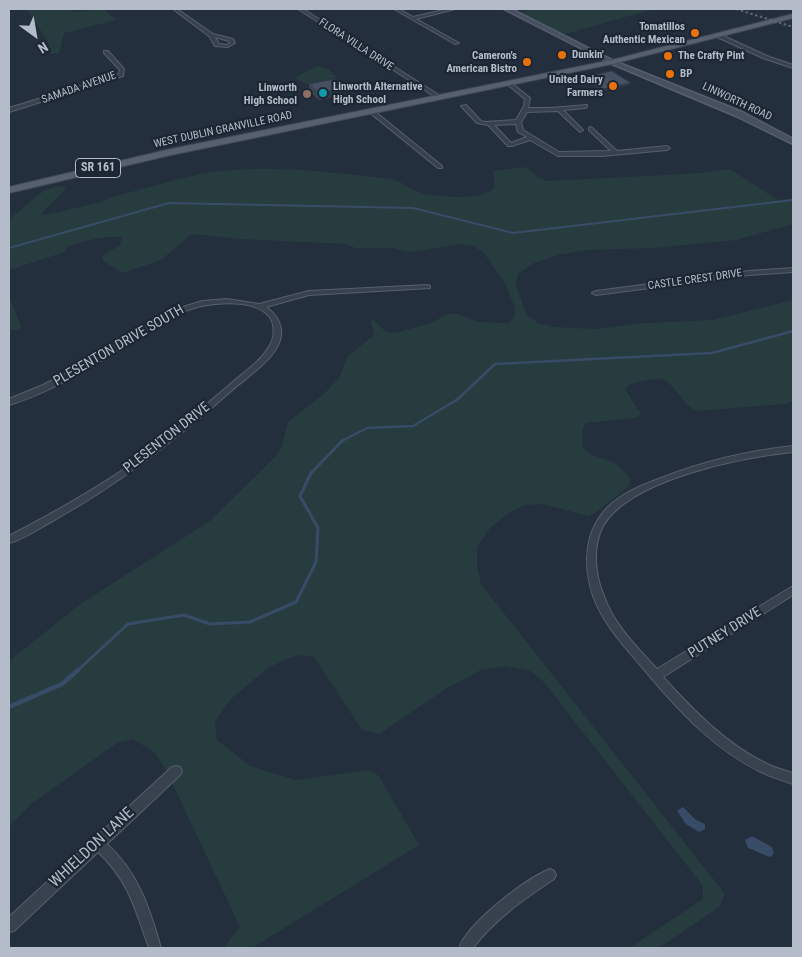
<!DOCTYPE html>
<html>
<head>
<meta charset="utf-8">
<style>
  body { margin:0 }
  #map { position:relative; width:802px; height:957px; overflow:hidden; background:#242f3e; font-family:"Roboto Condensed",sans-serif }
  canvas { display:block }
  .frame { position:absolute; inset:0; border:10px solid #b4bcc9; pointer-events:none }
  .north { position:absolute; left:10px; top:10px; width:50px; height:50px; -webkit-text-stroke:4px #1d2633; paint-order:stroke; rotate:148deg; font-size:14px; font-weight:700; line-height:20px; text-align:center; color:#b4bcc9 }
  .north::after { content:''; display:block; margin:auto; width:18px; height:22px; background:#b4bcc9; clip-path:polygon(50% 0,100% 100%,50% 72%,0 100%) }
</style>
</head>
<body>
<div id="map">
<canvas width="802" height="957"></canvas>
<div class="frame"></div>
<div class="north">N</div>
</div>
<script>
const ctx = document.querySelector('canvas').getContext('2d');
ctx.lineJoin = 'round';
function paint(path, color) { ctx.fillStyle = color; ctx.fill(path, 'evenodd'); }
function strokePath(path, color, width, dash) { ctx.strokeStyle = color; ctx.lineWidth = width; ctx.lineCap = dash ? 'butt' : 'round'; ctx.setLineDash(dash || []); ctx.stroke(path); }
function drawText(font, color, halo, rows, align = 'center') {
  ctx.font = font + ' "Roboto Condensed",sans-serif'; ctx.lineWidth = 4.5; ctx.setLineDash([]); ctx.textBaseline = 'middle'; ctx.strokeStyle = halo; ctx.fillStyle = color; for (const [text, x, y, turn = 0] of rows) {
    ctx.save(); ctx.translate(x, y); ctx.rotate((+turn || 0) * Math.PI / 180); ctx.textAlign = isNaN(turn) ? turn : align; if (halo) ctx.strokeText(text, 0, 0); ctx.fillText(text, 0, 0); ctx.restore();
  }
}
paint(new Path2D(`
  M27,9H68L76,12L104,9L116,20L64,33L59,53L51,54L48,42Z
  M534,9H653L562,35L518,13Z
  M317,66L328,69L337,77L308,84L294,78Z
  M523,167C534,170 535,179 549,181L703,173L730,169L778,200L793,198V224L736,240L654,248L587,250L558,255L534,263L519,273L515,283L527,315L538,323L553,327L597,329L645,323L713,320L793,300V401L786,404L697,411C683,406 674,381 661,379C651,378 638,383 629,384L625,389L641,414L635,418L586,423L583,428L582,446L592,455L615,463L631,479L628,487L595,513L588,516L543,504L523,505L507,514L490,528L477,547V566L481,584L725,894L719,907L659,948H629L703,899V886L543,681L530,671L505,666L481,670L447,688L379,734L362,730L314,657L297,655L269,667L231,699L215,721L217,740L250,766L296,780L369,770L379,776L419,845L252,948H223L240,927L166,770L154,752L133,739L117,743L31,804L9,826V661L79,605L211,520L276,456L282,447L288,422L324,394L339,378L347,357L374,335L371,322L373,319L385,331L395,333L431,323L448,314H457L479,322L509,323L514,318L515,308L506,285L484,253L474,246L462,244L410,252L393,248H355L347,244L239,239L195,234L189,236L161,260L123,273L103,261L102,256L120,245L122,237C104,236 83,241 67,247L65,252L9,270V219C29,206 39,186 64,186L66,189L41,214L45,215L101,202L112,197C145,189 179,177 213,172C272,164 333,173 392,179C402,182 407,187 416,191C430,197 472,200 486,193C489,192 492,189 495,187L493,171Z
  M9,296L21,326L19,330H9Z`), '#263c3f');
paint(new Path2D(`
  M683,807L696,820L705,824V829L699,832L686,824L677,811Z
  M752,836L772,847L774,854L770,857C763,855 755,850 748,848L745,840Z`), '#394c67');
strokePath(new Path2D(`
  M9,248L169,203L413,208L513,233L793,200`), '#394c67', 2);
strokePath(new Path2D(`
  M340,442L367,428L413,426L458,399L495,364L712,353L793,331`), '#394c67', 2.5);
strokePath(new Path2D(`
  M77,671L128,624L184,615L210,624L250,622L296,602L316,562L318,528L300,496L311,473L342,441`), '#394c67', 3);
strokePath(new Path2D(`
  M9,707L62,684L78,670`), '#394c67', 4.5);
const street = new Path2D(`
  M173,9H177L213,34L233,39L235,43L228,47L215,46L209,36ZM215,37L229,41L230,43L227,45L219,44Z
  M298,9H303L442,97L437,98Z
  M394,9H399L413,17L448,9H455L416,19L459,43L455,44Z
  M715,34H719L767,56L793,65V68L763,58L715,36Z
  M104,51H108L124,69L123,76L9,112V108L119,74L120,70L104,53Z
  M509,81L530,98L528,108H551L587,105V107L585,108L563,110L583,130L580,132L558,111L527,112L521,122L523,130L559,152L611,151L589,130V128L591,127L617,151L667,146L670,148L667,150L602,156H558L530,140L512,146H508L488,125L477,123L461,106L466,105L481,121L485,122L516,120L524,106L525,99L507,84V82ZM516,124L518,132L527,137L511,143L494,125Z
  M369,110H373L442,166V168H438L369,112Z
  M793,268V272L749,275L596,295L592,293L596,291L749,271Z
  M428,285L430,286V288L309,295L266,307C278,315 285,329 279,343C270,363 247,377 231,391C176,440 120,483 56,519C41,527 25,539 9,543V536C51,514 93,491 133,463C166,440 196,413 227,387C240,375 262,361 270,345C275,336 275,324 269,316C256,301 225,302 208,305C171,310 135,339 104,359C75,377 42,395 9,405V399L43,385L79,367L159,318L180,308L202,301L227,299L259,304L309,291Z
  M793,446V452C743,457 630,479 603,526C592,547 595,575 604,596C614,625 637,647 657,669L793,586V595L663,677C694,711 726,744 767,764C775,768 785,770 793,773V784C782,780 771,777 761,772C715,750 680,712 647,673C627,649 604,626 593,596C583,565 584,531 608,507C622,493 642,485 661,478C704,461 747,451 793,446Z
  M176,766L180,767L182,771L180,775L107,844C138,872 150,909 161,948H149C135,909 129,881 98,852L14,931L9,932V917L172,767Z
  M550,869L554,871L556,875L554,879C524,899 495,919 473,948H459C468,923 525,879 550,869Z`);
const secondary = new Path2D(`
  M504,9H511L614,61L742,112L793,139V144L736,116L610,63Z`);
const primary = new Path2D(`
  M793,14V18L612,64L171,155L9,193V187L171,149L612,60Z`);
strokePath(street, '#565f6c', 2);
strokePath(secondary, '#565f6c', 3);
strokePath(primary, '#414a57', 2);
paint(street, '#38414e');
paint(secondary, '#465061');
paint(primary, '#56606e');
strokePath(new Path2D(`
  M736,9L793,27`), '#5a6575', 2, [2.5, 2.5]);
paint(new Path2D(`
  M585,77L630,85L603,91L584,79Z
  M309,84L342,93L341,94V96L319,100L309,91Z`), '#3b4654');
paint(new Path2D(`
  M631,83L630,85L603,91V89Z
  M342,86V93L341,94V96L319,100L318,93Z`), '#303945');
const building = new Path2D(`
  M612,71L631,83L603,89L585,77Z
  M335,79L342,86L339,87L340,89L318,93L309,84Z`);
paint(building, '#455162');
strokePath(building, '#303945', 1);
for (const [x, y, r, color] of [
  [695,33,5,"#e8710a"],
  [562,55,5,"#e8710a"],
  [668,56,5,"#e8710a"],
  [527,62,5,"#e8710a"],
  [670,74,5,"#e8710a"],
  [613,86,5,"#e8710a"],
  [323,93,5,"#0f9aa8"],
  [307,94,5,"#8d6e63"]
]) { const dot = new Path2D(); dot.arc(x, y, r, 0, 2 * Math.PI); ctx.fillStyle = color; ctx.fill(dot); strokePath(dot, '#1d2633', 2); }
drawText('bold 11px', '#b4bcc9', '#1d2633', [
  ["Tomatillos",685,27],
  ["Authentic Mexican",685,40],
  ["Dunkin'",572,55,"left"],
  ["Cameron's",517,56],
  ["American Bistro",517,69],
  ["The Crafty Pint",678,56,"left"],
  ["BP",680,74,"left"],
  ["United Dairy",603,80],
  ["Farmers",603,93],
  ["Linworth Alternative",333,87,"left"],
  ["High School",333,100,"left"],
  ["Linworth",297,88],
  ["High School",297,101]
], 'right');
drawText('11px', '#b4bcc9', '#1d2633', [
  ["FLORA VILLA DRIVE",356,45,33],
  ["SAMADA AVENUE",79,88,-19],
  ["LINWORTH ROAD",737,102,25],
  ["WEST DUBLIN GRANVILLE ROAD",223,130,-12],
  ["CASTLE CREST DRIVE",695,280,-8]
]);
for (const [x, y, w] of [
  [98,168,45]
]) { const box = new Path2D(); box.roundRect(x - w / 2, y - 9.5, w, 19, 4); ctx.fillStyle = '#1d2633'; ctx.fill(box); strokePath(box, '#b4bcc9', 1); }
drawText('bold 12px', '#b4bcc9', null, [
  ["SR 161",98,168]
]);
drawText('14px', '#b4bcc9', '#1d2633', [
  ["PLESENTON DRIVE SOUTH",119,346,-30],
  ["PLESENTON DRIVE",167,438,-38],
  ["PUTNEY DRIVE",725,633,-32]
]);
drawText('16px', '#b4bcc9', '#1d2633', [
  ["WHIELDON LANE",92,848,-43]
]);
</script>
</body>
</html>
